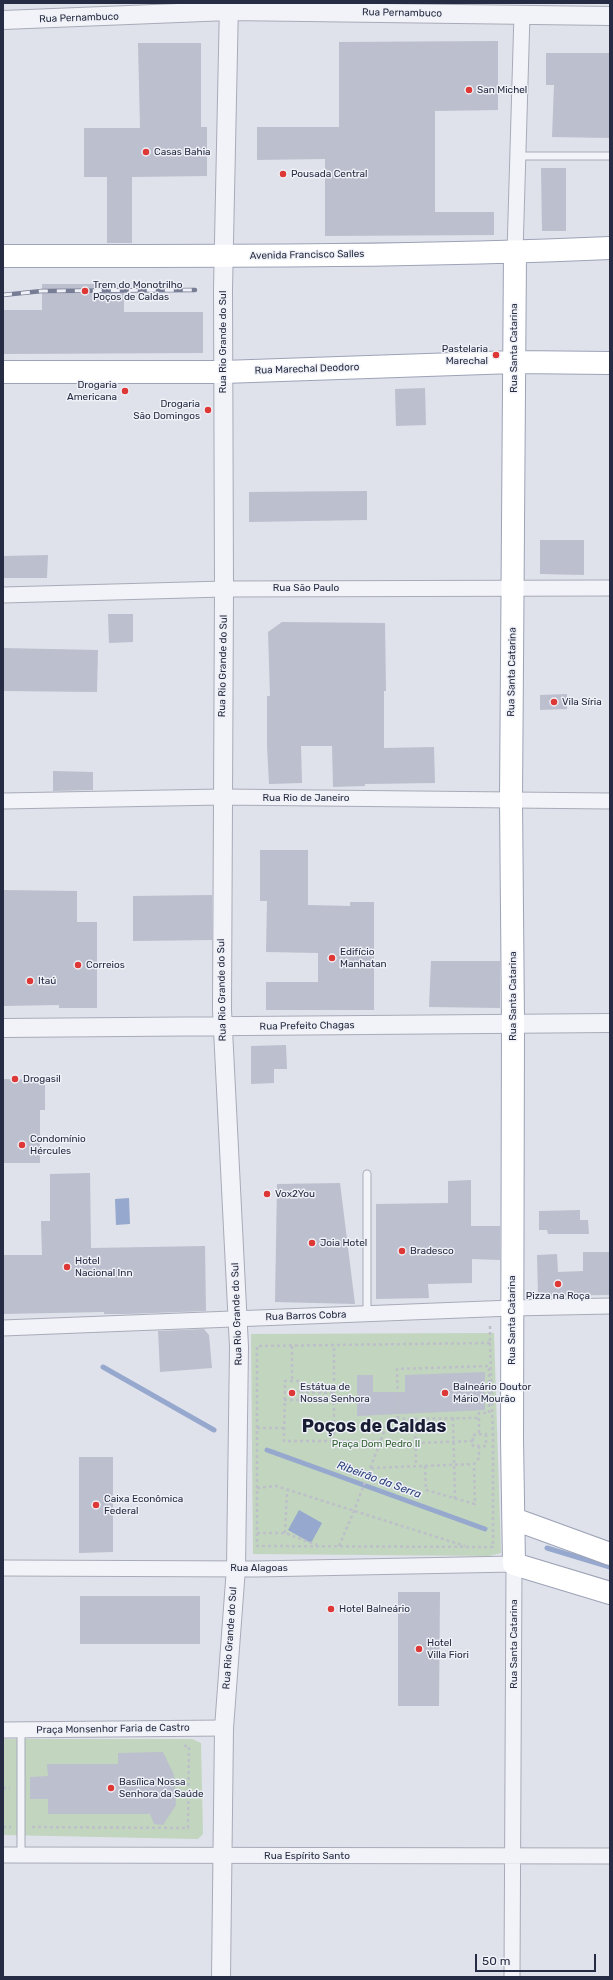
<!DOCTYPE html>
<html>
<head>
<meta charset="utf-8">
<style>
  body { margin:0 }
  #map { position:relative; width:613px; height:1980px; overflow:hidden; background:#dfe2ea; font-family:Rubik,sans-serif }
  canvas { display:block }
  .frame { position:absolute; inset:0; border:4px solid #262c43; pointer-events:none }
  .scale { position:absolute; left:475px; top:1954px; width:121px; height:18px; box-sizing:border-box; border:2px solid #262c43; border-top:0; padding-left:5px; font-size:12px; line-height:14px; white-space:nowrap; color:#262c43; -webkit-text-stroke:3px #eff1f7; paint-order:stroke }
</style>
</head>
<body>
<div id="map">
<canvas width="613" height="1980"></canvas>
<div class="frame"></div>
<div class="scale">50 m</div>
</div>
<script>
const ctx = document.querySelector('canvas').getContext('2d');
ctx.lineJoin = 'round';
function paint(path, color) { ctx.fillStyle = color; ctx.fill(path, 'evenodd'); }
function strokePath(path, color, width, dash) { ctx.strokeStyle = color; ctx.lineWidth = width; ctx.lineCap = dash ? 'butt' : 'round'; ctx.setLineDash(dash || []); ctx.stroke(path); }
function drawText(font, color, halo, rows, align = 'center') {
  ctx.font = font + ' Rubik,sans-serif'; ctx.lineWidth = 3; ctx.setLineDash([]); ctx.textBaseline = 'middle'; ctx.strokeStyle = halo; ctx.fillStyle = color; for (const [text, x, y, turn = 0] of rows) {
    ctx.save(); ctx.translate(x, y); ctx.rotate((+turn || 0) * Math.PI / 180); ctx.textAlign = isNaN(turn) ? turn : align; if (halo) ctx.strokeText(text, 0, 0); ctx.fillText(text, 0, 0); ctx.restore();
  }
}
paint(new Path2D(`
  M494,1333L501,1553L489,1556L253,1554L251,1334Z
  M3,1739H192L201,1743L203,1834L198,1839L3,1835Z`), '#c1d5bf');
paint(new Path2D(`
  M129,1198L130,1224L116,1225L115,1199Z
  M299,1510L322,1523L311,1543L288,1530Z`), '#96a8ce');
strokePath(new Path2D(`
  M103,1367L214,1430
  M267,1450L485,1529
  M547,1548L610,1567`), '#96a8ce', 5);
paint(new Path2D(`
  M498,41V110L435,111V212H494V235L325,236V159L257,160V127H339V42Z
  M138,43H201V127H207V176L132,177V243H107V177H84V128H140Z
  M546,53H610V138L552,137L554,85H546Z
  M541,168H566V231H542Z
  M42,284H124V312H203V353L3,354V310H42Z
  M425,388L426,425L396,426L395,389Z
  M367,491V520L249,522V492Z
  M540,540H584V575L540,574Z
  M48,555L47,578H3V556Z
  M108,614H133V642L109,643Z
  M282,622L385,623L386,691H384V748L434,747L435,783L365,784V786L333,787L332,746H301L302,783L269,784L267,746V696H270L268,632Z
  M3,648L98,650L97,692L3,691Z
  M567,694V709L540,710V695Z
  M53,771L93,772V790L53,791Z
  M260,850H308V905L350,906V902H374V1010H266V982H318V953L266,952L267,901H260Z
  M3,890L77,891V922H97V1008H59V1005L3,1006Z
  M212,895V940L133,941V896Z
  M431,961H500V1008L429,1007Z
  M286,1045L287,1069H274V1083L251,1084V1046Z
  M3,1079L45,1080V1110H40V1163H3Z
  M90,1173L91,1248L205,1246L206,1311L126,1314H104V1312L3,1314V1255H42L41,1221H50V1174Z
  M471,1180V1226H500V1260L472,1259V1283L428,1284L429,1298L376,1299V1204L448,1203V1181Z
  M340,1183L355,1304L275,1302L277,1184Z
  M580,1210V1220H588L589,1234H548L547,1230H539V1211Z
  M583,1252H610V1295L538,1296L537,1255L557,1254L558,1272L583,1271Z
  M204,1329L209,1335L212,1368L160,1372L158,1331Z
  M485,1372V1410L357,1416V1375H373V1392H405V1375Z
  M79,1457H113V1552L79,1553Z
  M398,1592H440L439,1706H398Z
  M80,1596H200V1644H80Z
  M163,1752L174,1775L176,1805L163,1825L154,1824L150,1814H48V1799H30V1777L48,1776L47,1764H118V1753Z`), '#bcbfcd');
const service = new Path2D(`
  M519,156H610
  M367,1174V1313
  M21,1855V1730`);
const minor = new Path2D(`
  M515,252L522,14
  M3,595L224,589L610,588
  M3,801L222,797L610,801
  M3,1328L512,1308L610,1306
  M3,1568L255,1569L514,1564L512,1977
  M3,1730L224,1728
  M3,1855L610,1856`);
const tertiary = new Path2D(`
  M3,20L229,11L610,16
  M3,1028L610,1023
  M221,1977L224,1728L236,1568L239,1347L222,1010L224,589L223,289L229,3`);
const primary = new Path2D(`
  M515,252L511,799L513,1023L512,1438L514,1564L610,1593
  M3,256C205,256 408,257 610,248
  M3,372H223L514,362L610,363
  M514,1519L610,1554`);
strokePath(service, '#a8abb8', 9);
strokePath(minor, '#a8abb8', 17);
strokePath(tertiary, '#a8abb8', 20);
strokePath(primary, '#9da3b7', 24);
strokePath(new Path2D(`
  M490,1326V1343
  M490,1343L493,1438V1547L257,1546V1346Z
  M292,1346V1381
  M300,1392L334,1393
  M284,1400H300V1381H285L284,1441H381
  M415,1418L416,1466
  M453,1418L455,1499
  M398,1419L397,1369L489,1366V1413H479V1435
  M257,1428H285
  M486,1434V1446H473V1435Z
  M334,1441V1346
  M416,1443L473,1441
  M425,1466L426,1490L475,1504L474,1464L479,1458V1446
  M371,1468L474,1464
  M257,1488L276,1486L465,1546
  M257,1533H285L317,1545
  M285,1533L287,1490
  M339,1546L354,1511L389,1419L479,1418
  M3,1788H10
  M3,1827H11
  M32,1827L188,1828L189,1746H181`), '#bdbfc9', 2.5, [3, 3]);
strokePath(service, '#f2f3f8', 7);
strokePath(minor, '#f2f3f8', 15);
strokePath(tertiary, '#f2f3f8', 18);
strokePath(primary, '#fff', 22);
const rail = new Path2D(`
  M3,295L42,291L195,290`);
strokePath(rail, '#777d95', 4.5);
strokePath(rail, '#eff1f7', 3, [9]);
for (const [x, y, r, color] of [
  [469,90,4,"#dd3836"],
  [146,152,4,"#dd3836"],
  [283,174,4,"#dd3836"],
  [85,291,4,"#dd3836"],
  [496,355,4,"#dd3836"],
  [125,391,4,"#dd3836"],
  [208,410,4,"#dd3836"],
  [554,702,4,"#dd3836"],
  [332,958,4,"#dd3836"],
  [78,965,4,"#dd3836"],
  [30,981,4,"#dd3836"],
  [15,1079,4,"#dd3836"],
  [22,1145,4,"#dd3836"],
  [267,1194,4,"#dd3836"],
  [312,1243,4,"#dd3836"],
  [402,1251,4,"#dd3836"],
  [67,1267,4,"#dd3836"],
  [558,1284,4,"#dd3836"],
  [292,1393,4,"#dd3836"],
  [445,1393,4,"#dd3836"],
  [96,1505,4,"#dd3836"],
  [331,1609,4,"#dd3836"],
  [419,1649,4,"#dd3836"],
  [111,1788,4,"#dd3836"]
]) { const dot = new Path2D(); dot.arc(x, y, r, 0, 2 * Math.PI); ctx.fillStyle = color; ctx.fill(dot); strokePath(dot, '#eff1f7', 1.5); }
drawText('10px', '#262c43', '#eff1f7', [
  ["Rua Pernambuco",402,13,1],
  ["Rua Pernambuco",79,18,-2],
  ["Avenida Francisco Salles",307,255,-1],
  ["Rua Rio Grande do Sul",223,342,-90],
  ["Rua Santa Catarina",514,348,-90],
  ["Rua Marechal Deodoro",307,369,-2],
  ["Rua São Paulo",306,588],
  ["Rua Rio Grande do Sul",223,666,-89],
  ["Rua Santa Catarina",512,672,-89],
  ["Rua Rio de Janeiro",306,798],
  ["Rua Rio Grande do Sul",222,990,-91],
  ["Rua Santa Catarina",513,996,-90],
  ["Rua Prefeito Chagas",307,1026,-1],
  ["Rua Rio Grande do Sul",237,1314,-92],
  ["Rua Barros Cobra",306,1316,-2],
  ["Rua Santa Catarina",512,1320,-90],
  ["Rua Alagoas",259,1568],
  ["Rua Rio Grande do Sul",230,1638,-86],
  ["Rua Santa Catarina",514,1644,-90],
  ["Praça Monsenhor Faria de Castro",113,1729,-1],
  ["Rua Espírito Santo",307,1856]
]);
drawText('10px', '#262c43', '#eff1f7', [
  ["San Michel",477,90],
  ["Casas Bahia",154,152],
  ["Pousada Central",291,174],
  ["Trem do Monotrilho",93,285],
  ["Poços de Caldas",93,297],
  ["Pastelaria",488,349,"right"],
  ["Marechal",488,361,"right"],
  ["Drogaria",117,385,"right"],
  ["Americana",117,397,"right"],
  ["Drogaria",200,404,"right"],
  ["São Domingos",200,416,"right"],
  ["Vila Síria",562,702],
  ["Edifício",340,952],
  ["Manhatan",340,964],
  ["Correios",86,965],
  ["Itaú",38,981],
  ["Drogasil",23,1079],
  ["Condomínio",30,1139],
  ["Hércules",30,1151],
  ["Vox2You",275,1194],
  ["Joia Hotel",320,1243],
  ["Bradesco",410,1251],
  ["Hotel",75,1261],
  ["Nacional Inn",75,1273],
  ["Pizza na Roça",558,1296,"center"],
  ["Estátua de",300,1387],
  ["Nossa Senhora",300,1399],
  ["Balneário Doutor",453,1387],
  ["Mário Mourão",453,1399],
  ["Caixa Econômica",104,1499],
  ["Federal",104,1511],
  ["Hotel Balneário",339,1609],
  ["Hotel",427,1643],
  ["Villa Fiori",427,1655],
  ["Basílica Nossa",119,1782],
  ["Senhora da Saúde",119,1794]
], 'left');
drawText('10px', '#336032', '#eff1f7', [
  ["Praça Dom Pedro II",376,1444]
]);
drawText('italic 11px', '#2b427c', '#eff1f7', [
  ["Ribeirão da Serra",379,1480,20]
]);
drawText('bold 18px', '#181d34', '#eff1f7', [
  ["Poços de Caldas",374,1427]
]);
</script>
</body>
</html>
